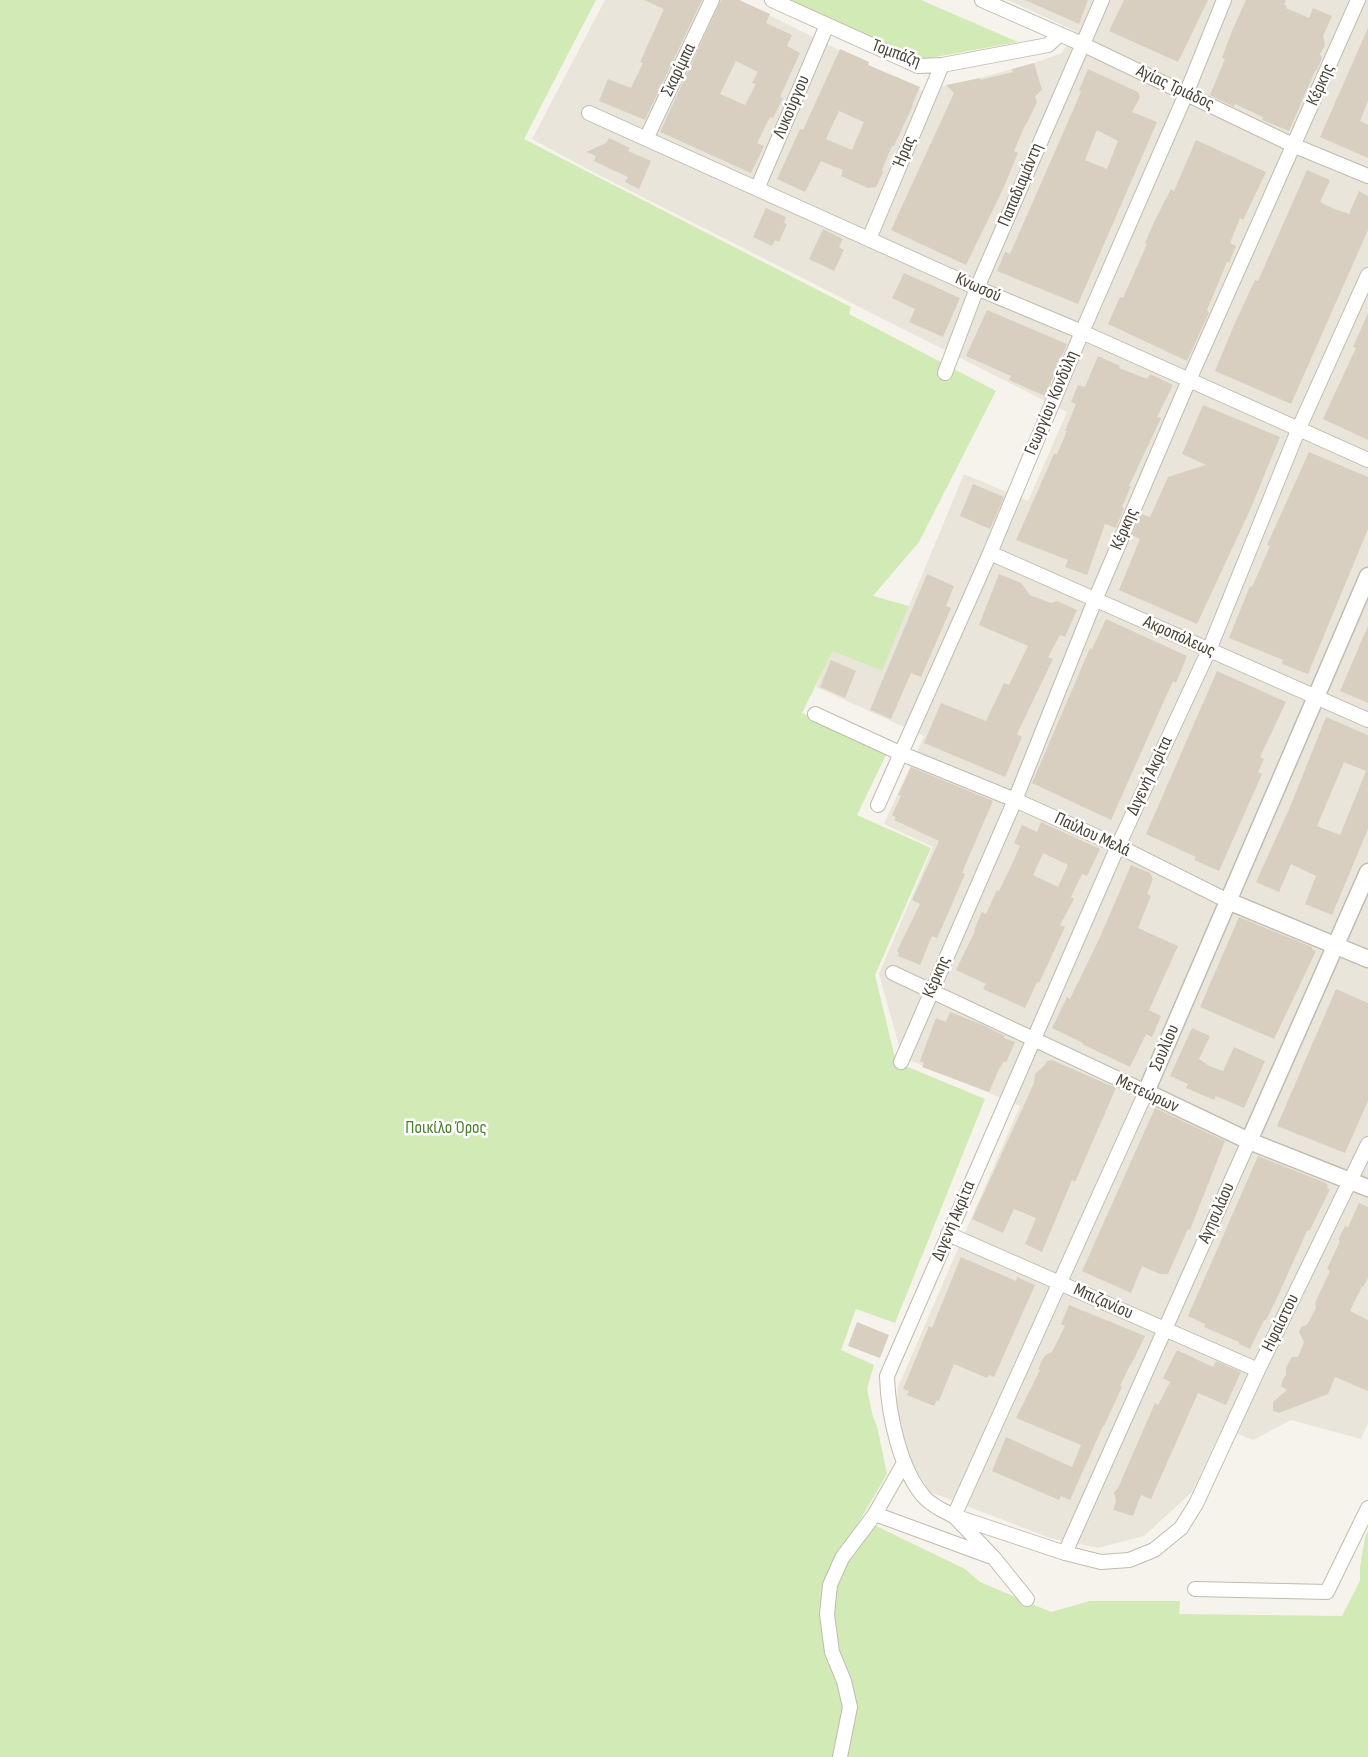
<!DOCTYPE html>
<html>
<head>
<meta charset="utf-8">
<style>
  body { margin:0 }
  canvas { display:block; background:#f6f3ec }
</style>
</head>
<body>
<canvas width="1368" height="1757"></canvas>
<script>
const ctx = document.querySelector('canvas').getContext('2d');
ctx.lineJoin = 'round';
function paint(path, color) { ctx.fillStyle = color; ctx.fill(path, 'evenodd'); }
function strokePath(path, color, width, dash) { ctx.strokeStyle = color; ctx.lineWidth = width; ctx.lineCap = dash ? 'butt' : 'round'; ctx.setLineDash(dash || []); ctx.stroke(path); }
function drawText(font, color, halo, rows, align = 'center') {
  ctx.font = font + ' "Sofia Sans Condensed",sans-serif'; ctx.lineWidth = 5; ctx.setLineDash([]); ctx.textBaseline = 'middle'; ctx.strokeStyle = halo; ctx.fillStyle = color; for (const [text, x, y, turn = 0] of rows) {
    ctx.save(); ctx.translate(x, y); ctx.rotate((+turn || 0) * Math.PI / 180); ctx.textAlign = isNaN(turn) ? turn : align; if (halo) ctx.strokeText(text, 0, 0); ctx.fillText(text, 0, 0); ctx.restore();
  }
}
paint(new Path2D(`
  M605,0H739L921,91L980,78L1034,63L1062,53L1075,31L1008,0H1368V1423L1361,1439L1291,1420L1253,1440L1222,1428L1192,1492L1144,1536L1098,1548L1050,1538L930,1492L911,1462L896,1413L898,1387L1020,1106L902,1057L879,974L933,847L884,824L924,736L816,687L833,650L882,671L964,474L1028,501L1067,412L595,173L532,139Z`), '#eae5da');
paint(new Path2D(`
  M0,0H596L524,139L851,307L849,314L996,391L919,542L873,596L909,606L882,671L833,651L802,713L887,753L857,815L931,848L875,975L896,1062L985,1099L895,1323L856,1309L841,1350L874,1365L867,1389L873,1417L877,1426L887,1474L854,1530L865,1535L874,1525L965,1569L980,1582L1051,1612L1090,1601H1180L1179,1614L1342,1616L1360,1581V1567L1365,1537L1368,1531V1757H0Z
  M790,0H921L1018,42L919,60Z`), '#d2eab5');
paint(new Path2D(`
  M644,0H702L645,120L599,101L608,79L631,88L643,63L640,62L664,9Z
  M721,0H739L770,14L766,23L792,35L787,46L800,53L780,97L783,98L773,118L770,117L757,143L764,146L751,173L660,132ZM736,61L758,72L752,83L756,84L745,105L720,94Z
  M1025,0H1088L1079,24Z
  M1124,0H1208L1178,62L1109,31Z
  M1246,0H1286L1284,5L1287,6L1286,8L1309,18L1313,8L1332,16L1323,36L1325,45L1320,54L1322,58L1317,70L1315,71L1289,131L1262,120L1263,117L1235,104L1234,107L1210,95L1225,59L1222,58L1232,31Z
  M1368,28V101L1360,121L1368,125V158L1320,137Z
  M840,49L869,62L868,65L920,87L912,105H913L894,146H892L882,170L883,172L876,187L868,188L841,176L843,170L821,161L805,192L777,179L800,129L803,130ZM839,111L864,122L852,150L826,139Z
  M1034,63L1042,90L1035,96L1037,102L1026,125H1025L1014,151L1018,153L1003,189L966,265L891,230L954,93L946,85L980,78V80L1013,72L1012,69Z
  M1088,69L1138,92L1140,97L1132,112L1157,122L1078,304L997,271L1005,252L1010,254L1081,92L1079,90ZM1097,130L1118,141L1107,169L1085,160Z
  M609,138L630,148L628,151L651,161L639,189L625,182L628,177L594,161L596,156L586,152L606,143Z
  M1196,140L1266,172L1243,220L1240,218L1230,243L1236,246L1229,263L1227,262L1207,310L1209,313L1187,361L1108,324L1120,297L1123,298L1147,244L1145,243L1155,220L1171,189L1174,191Z
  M1307,170L1330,180L1320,202L1332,208L1349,214L1359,191L1368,196V230L1291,404L1215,371L1234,325L1255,280L1258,281Z
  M766,208L786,217L784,223L787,224L779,242L775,240L772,246L753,237Z
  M823,229L843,239L839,247L844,250L834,271L809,259Z
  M904,273L960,298L943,337L909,322L915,309L892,298Z
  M987,310L1067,344L1045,396L1009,380L1011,376L966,356Z
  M1368,313V440L1323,419L1356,348L1353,347Z
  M1098,356L1120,366L1119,368L1147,379L1150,374L1173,385L1157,417L1161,418L1129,486H1131L1122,507L1124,508L1116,528L1105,524L1087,575L1065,567L1068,560L1016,540L1054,454H1057L1067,431H1065L1076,404L1071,402L1078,385L1085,387Z
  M1203,405L1280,437L1250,510L1197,624L1119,590L1140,539L1132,535L1141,514L1150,517L1168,477L1206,465L1182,454Z
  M1309,452L1368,477V529L1308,674L1282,664L1283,660L1229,638L1250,586L1252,587L1270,546L1267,545Z
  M973,484L1004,497L990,529L960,516Z
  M927,574L954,586L946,606L951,608L921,677L911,673L891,719L870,710Z
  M999,574L1021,583L1030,595L1051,603L1057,601L1077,610L1065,637L1060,635L1048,657L1053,659L1017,734L1022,737L1005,777L924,743L941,703L986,721L1004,683L1009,685L1028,646L979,625Z
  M1106,619L1187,656L1176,683L1173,681L1111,820L1032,783L1090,648L1092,649Z
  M1368,626V703L1340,691Z
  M831,660L856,671L845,698L820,687Z
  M1217,671L1286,702L1260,757L1264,759L1258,772L1262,774L1219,871L1194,860L1196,857L1146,834Z
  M1326,717L1368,735V829L1332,915L1305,904L1316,876L1291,864L1279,892L1256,882L1290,807ZM1344,762L1366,771L1340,835L1317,826Z
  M911,767L993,801L970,854L962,873L965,874L946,918L937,938L932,936L920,965L898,956L899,952L897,951L920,904L912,900L939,841L894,820L896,817L892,815L901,796L898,795Z
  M1041,822L1100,849L1087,876L1082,874L1071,897L1074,899L1060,925L1065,927L1039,983L1037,982L1025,1008L983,989L986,984L956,970L975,931L974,930L982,912L986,914L997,890L999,891L1012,864L1020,846L1014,843L1022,825L1037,832ZM1043,853L1068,865L1058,887L1033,875Z
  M1131,865L1150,873L1153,879L1147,894L1151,896L1138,928L1178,946L1149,1010L1161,1016L1152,1037L1146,1034L1130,1067L1082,1044L1083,1043L1052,1028L1067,997L1070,999L1100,937Z
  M1239,917L1312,947V949L1316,951L1274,1039L1200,1007Z
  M1336,989L1368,1003V1101L1345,1153L1277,1126Z
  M950,1012L983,1025L1005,1036L1004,1038L1015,1042L1006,1063L1004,1061L999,1069L989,1092L922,1067L924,1063L920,1061L936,1018L946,1022Z
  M1192,1028L1210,1036L1199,1059L1209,1066L1223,1071L1234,1047L1265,1061L1244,1108L1216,1096L1214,1100L1186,1088L1188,1084L1170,1076Z
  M1052,1060L1116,1088L1075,1182L1072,1180L1042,1252L1025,1244L1036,1218L1014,1209L1003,1233L972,1219L1034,1083L1035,1074L1044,1066L1047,1061Z
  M1155,1108L1225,1141L1190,1230L1188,1229L1168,1274H1160L1142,1266L1131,1293L1082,1271Z
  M1258,1156L1326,1183L1328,1185L1327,1188L1330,1189L1310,1230L1307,1231L1277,1298L1266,1320H1264L1250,1349L1239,1344V1342L1204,1327L1205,1324L1188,1316Z
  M1359,1203L1368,1207V1278L1363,1287L1362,1286L1350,1311L1368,1320V1391L1335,1377L1328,1394L1279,1413L1273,1411V1402L1287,1390L1281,1386L1283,1379L1286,1375V1368L1292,1357H1298L1304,1342L1299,1332L1301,1327L1307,1325L1316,1308L1315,1303L1330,1271L1327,1269L1340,1241L1338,1240L1345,1226L1348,1227Z
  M961,1257L1016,1281L1017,1277L1035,1285L994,1377L989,1375L987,1378L954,1364L939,1401L937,1400L934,1406L907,1395L909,1391L903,1389L929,1326L932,1328Z
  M1069,1305L1145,1336L1131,1365H1130L1120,1386L1122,1387L1104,1426H1103L1070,1500L1061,1496L1059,1500L992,1471L1006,1437L1072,1467L1081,1445L1016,1418L1040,1370L1038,1369L1045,1355L1052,1352L1065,1326L1061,1324Z
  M857,1322L889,1335L880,1358L848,1346Z
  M1177,1350L1213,1367L1216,1361L1241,1372L1226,1405L1198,1393L1151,1499L1141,1495L1133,1516L1113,1510L1116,1501L1114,1492L1118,1488L1155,1403L1158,1405L1170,1382L1163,1378Z`), '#d8cfc1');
const minor = new Path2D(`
  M772,0L918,66L942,65L1048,45L1060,34
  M982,0L1082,44L1295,146L1368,176
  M589,113L977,288L1082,332L1368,460
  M646,139L712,0
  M757,189L827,25
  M869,239L942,65
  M1368,275L1299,428L1209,650L1118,846L887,1376C888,1413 900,1472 926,1499C934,1507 944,1511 954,1516L1065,1553L1101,1562L1129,1560L1154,1550L1181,1528L1196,1504L1258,1370L1368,1144
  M945,373L977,288L1102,0
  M990,553L1368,720
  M815,714L900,753L1015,800L1118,846L1228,901
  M878,805L990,553L1082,332L1186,94L1224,0
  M893,973L1146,1092L954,1516L994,1558L1027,1599
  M901,1062L1015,800L1095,600L1189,380L1358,0
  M948,1234L1258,1370
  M904,1463L875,1514L989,1556
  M1065,1553L1249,1141
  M1195,1589L1327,1592L1368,1508
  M840,1757L850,1707L844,1681L832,1652L827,1614L830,1585L842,1558L875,1514`);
const tertiary = new Path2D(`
  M1368,576L1146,1092L1249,1141L1368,1188
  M1228,901L1368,959
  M1249,1141L1368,872`);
strokePath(minor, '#c2bbae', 16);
strokePath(tertiary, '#c2bbae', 19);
strokePath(minor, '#fff', 14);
strokePath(tertiary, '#fff', 16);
drawText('18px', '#4b4439', '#fff', [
  ["Τομπάζη",896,54,20],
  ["Σκαρίμπα",679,70,-64],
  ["Κέρκης",1321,85,-66],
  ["Αγίας Τριάδος",1175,88,25],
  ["Λυκούργου",792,107,-67],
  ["Ήρας",905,152,-67],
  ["Παπαδιαμάντη",1021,185,-67],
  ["Κνωσού",978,288,24],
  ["Γεωργίου Κονδύλη",1052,403,-67],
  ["Κέρκης",1125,529,-67],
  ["Ακροπόλεως",1179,637,24],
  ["Διγενή Ακρίτα",1150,776,-65],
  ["Παύλου Μελά",1092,835,25],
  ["Κέρκης",937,977,-67],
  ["Σουλίου",1165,1048,-67],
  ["Μετεώρων",1147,1094,25],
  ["Αγησιλάου",1217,1213,-66],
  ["Διγενή Ακρίτα",954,1221,-67],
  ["Μπιζανίου",1103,1302,24],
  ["Ηφαίστου",1281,1323,-64]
]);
drawText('18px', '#4a7f2a', '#fff', [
  ["Ποικίλο Όρος",446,1128]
]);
</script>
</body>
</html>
